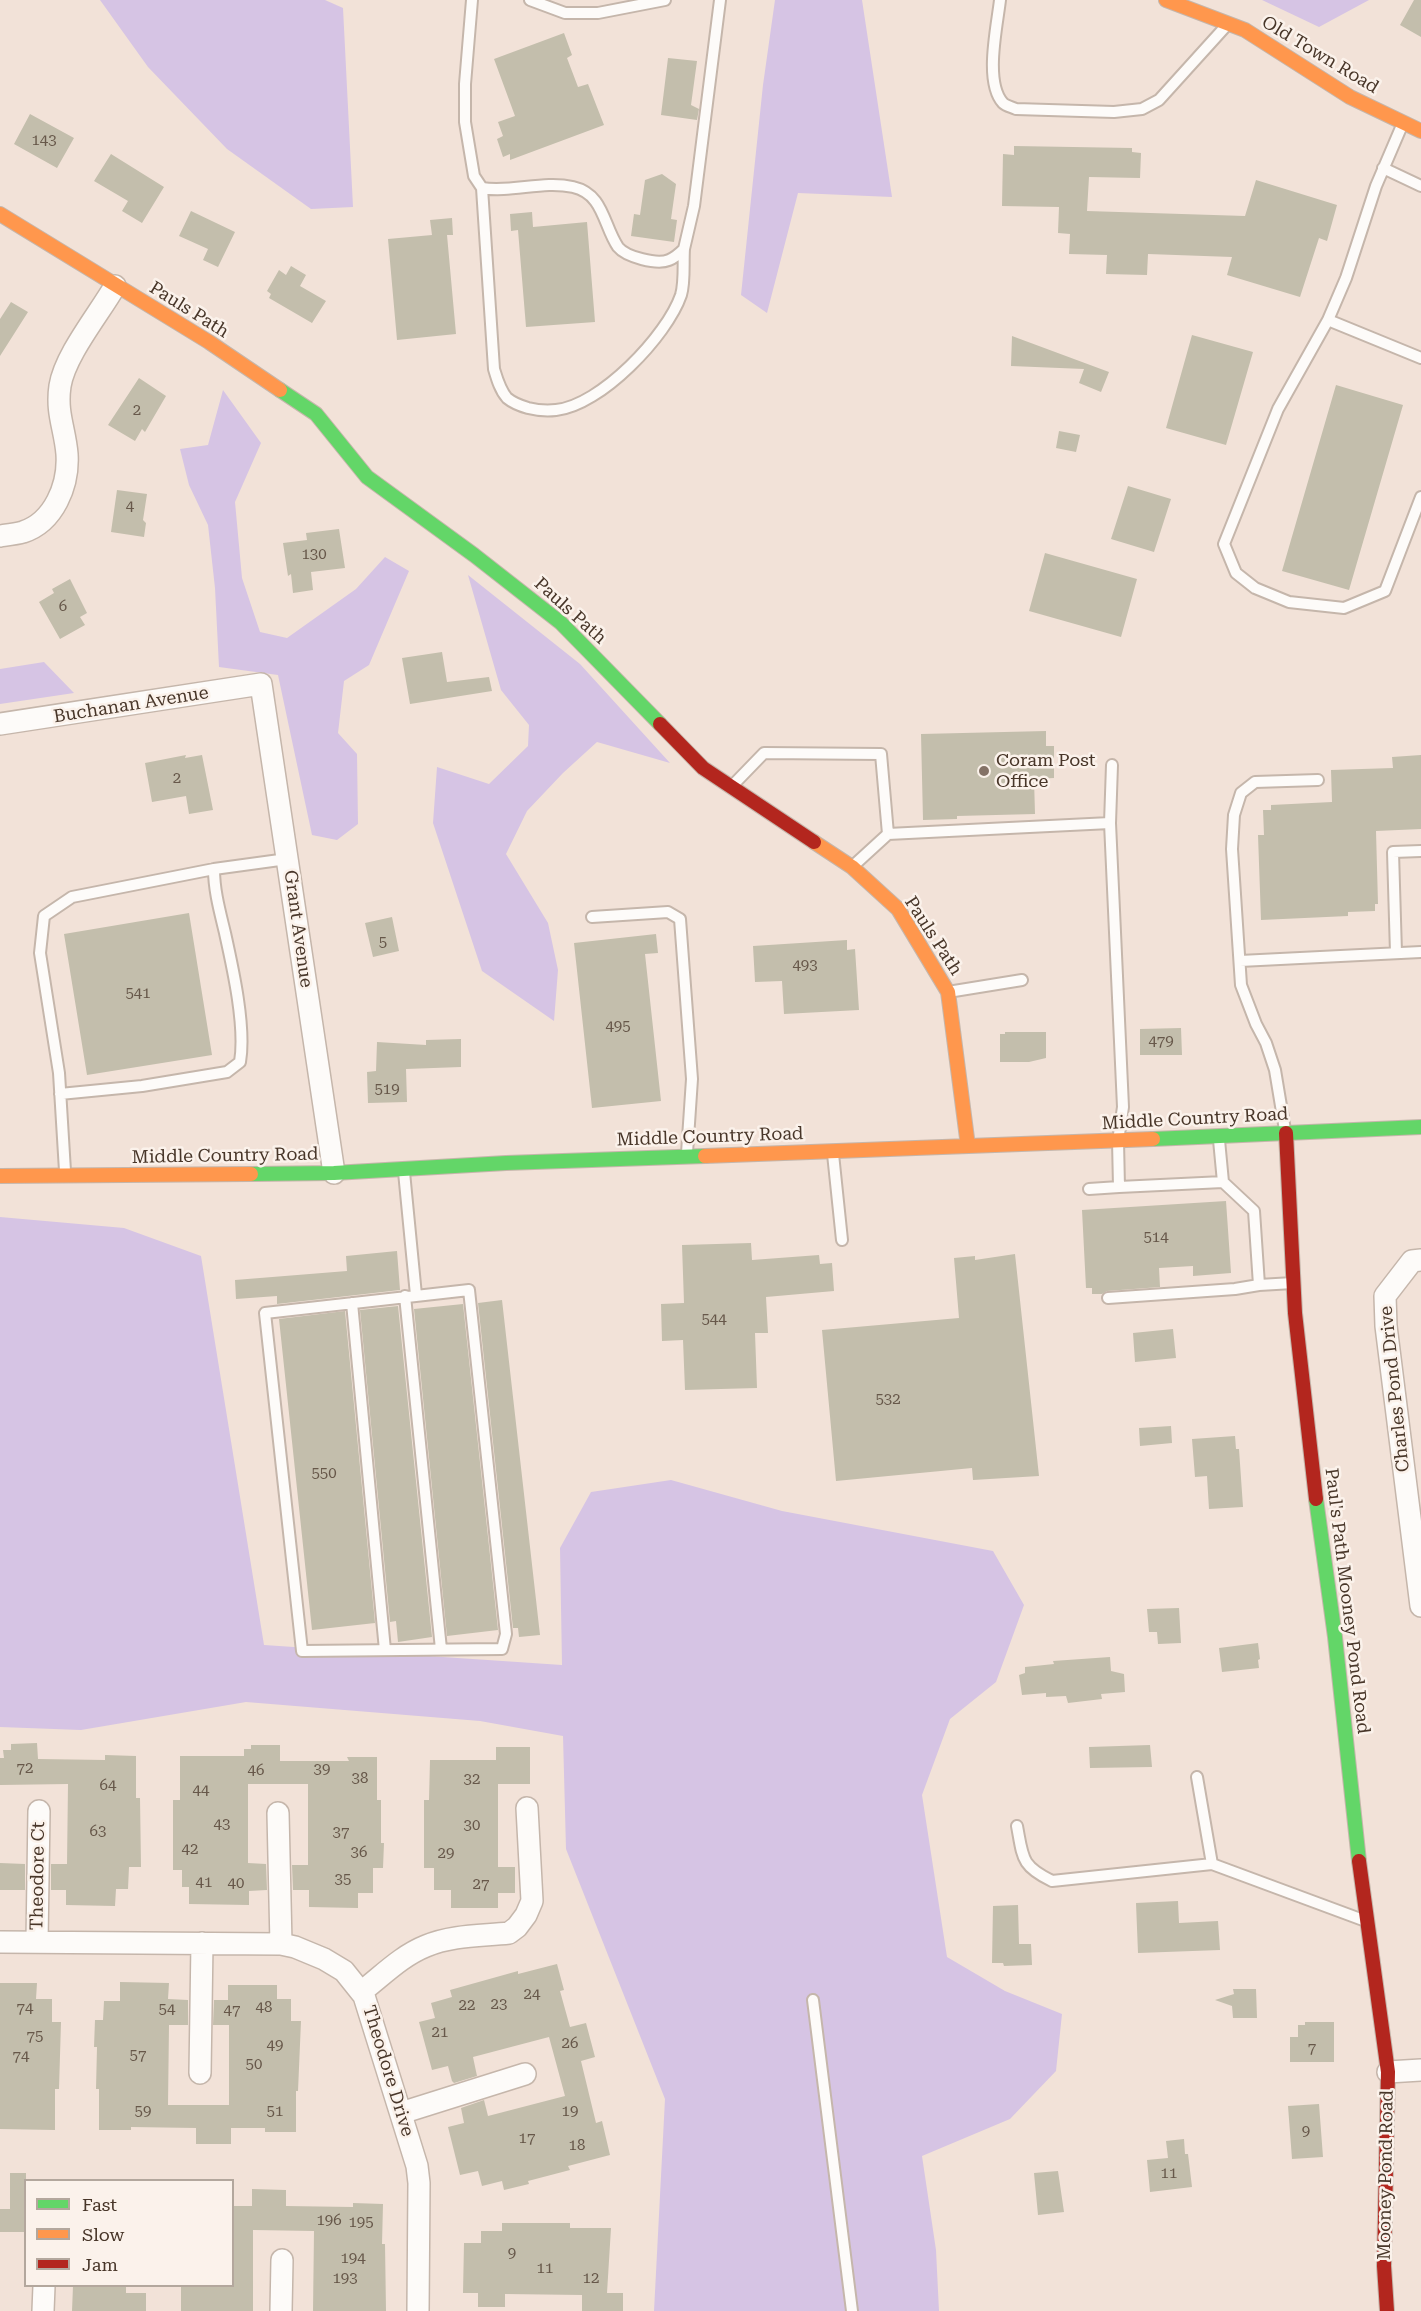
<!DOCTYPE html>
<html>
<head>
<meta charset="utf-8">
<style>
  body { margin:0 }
  #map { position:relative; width:1421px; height:2311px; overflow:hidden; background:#f2e2d8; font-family:"Roboto Serif",serif }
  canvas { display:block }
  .legend { position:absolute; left:24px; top:2179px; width:210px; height:108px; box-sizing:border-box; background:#fbf2eb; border:2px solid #b3a79d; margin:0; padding:8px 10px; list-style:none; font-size:18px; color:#483629 }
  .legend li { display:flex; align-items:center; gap:12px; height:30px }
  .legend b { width:30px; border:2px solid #b3a79d }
</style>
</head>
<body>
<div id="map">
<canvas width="1421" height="2311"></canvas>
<ul class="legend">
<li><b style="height:8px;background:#63d668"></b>Fast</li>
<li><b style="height:8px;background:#ff974d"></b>Slow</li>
<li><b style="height:8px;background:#b3261e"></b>Jam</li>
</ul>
</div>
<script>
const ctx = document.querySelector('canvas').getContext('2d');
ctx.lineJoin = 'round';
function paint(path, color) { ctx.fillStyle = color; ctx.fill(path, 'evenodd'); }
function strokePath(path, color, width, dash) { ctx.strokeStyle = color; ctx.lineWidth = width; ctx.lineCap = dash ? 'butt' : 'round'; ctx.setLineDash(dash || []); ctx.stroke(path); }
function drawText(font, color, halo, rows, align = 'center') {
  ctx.font = font + ' "Roboto Serif",serif'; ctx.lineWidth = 5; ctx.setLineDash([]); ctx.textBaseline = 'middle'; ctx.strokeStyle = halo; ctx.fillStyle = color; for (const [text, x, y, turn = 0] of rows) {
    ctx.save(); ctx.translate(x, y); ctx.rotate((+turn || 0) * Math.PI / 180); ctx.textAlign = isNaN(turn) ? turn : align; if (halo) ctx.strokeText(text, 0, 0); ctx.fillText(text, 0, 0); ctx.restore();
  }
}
paint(new Path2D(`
  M100,0H325L343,8L353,207L311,209L227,149L148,67Z
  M775,0H862L892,197L798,193L767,313L741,295L763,85Z
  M1262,0H1369L1319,27Z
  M223,390L261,443L235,502L242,578L260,632L287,638L356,589L385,557L409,571L369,665L344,681L338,733L357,754L358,824L337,840L312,835L278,675L219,667L215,588L208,525L189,485L180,449L208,445Z
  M468,575L580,664L670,763L597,742L563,773L527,811L506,854L548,923L558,970L554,1021L482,971L433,823L437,767L489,784L528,746L529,725L501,690Z
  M44,662L74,693L0,704V669Z
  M0,1217L124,1228L201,1256L264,1645L562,1665L560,1548L591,1492L671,1480L782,1511L993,1551L1024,1605L996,1682L950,1719L922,1795L947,1957L1005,1991L1062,2014L1056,2071L1010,2119L922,2156L936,2250L939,2311H654L665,2099L566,1849L563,1736L480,1721L246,1702L81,1730L0,1727Z`), '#d6c4e4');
paint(new Path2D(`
  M1414,0H1421V37L1400,25Z
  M564,33L572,55L567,58L578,87L588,84L604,125L510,160V154L503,157L497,139L503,136L498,122L515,116L494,59Z
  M668,58L697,61L691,105L699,109L697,120L661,115Z
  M30,114L74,138L57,168L14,144Z
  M1014,146L1132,148V152L1141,153L1140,178L1089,177L1087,211L1245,216L1256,180L1337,205L1327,241L1319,238L1300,297L1227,275L1232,257L1148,254L1147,275L1106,274L1107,255L1069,254L1070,234L1058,233L1059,207L1002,206L1003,154L1014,155Z
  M111,154L164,187L142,223L122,211L128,201L94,181Z
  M662,174L676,184L671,219L677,220L674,242L631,236L634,214L640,215L645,180Z
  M191,211L235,232L218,267L203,260L208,249L179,236Z
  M532,212L533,227L587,222L595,322L526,327L518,230L511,231L510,214Z
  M452,218L453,235H447L456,334L397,340L388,239L432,235L430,220Z
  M291,266L306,275L300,286L326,301L312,323L269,298L271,294L267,291L279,270L286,275Z
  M11,302L28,312L0,356V319Z
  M1192,335L1253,352L1226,445L1166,428Z
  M1012,336L1109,372L1101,392L1079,383L1084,369L1011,366Z
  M139,378L166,396L145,432L142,429L135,441L108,425Z
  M1336,385L1403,405L1349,590L1282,571Z
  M1059,431L1080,435L1076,452L1056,448Z
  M1128,486L1171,499L1154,552L1111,539Z
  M117,490L147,494L143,520L146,523L144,537L111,532Z
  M339,529L345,568L311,572L313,590L293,593L291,574L288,576L283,543L307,540L306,533Z
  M1045,553L1137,579L1121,637L1029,611Z
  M70,579L87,613L80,617L85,625L60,639L39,602L54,593L52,589Z
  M442,652L447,682L489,677L492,691L410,704L402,658Z
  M1046,731V746H1054V778L1034,779L1035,814L957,816V819L923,820L921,734Z
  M186,755L185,758L202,755L213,810L189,814L186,796L152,802L145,763Z
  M1421,755V829L1376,831L1378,904H1375V911L1348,912V916L1261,920L1258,835H1264L1263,810H1271V805L1332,802L1331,770L1393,768L1392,757Z
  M189,913L212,1055L87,1075L64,934Z
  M392,917L399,951L373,957L365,923Z
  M656,934L658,953L645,954L661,1101L592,1108L574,943Z
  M847,940V950L855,949L859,1010L784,1014L782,981L755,982L753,946Z
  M1181,1028L1182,1055H1140V1029Z
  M1005,1032H1046V1058L1029,1062H1000V1034H1005Z
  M461,1039V1067L406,1069L407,1102L368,1103L367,1072L376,1071L377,1042L426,1045V1040Z
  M1226,1201L1231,1273L1193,1276V1266L1159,1268L1160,1287L1107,1291L1102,1294H1092V1288H1086L1082,1210Z
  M751,1243L752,1260L819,1255L820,1264L832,1263L834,1291L766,1297L768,1333H755L757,1388L685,1390L683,1340L662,1341L661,1304L684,1303L682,1245Z
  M397,1251L400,1290L277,1304V1296L236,1299L235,1280L347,1271L346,1256Z
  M1015,1254L1039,1476L973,1480L972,1468L836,1481L822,1330L959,1318L954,1258L975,1256V1260Z
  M502,1300L540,1635L519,1637L518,1628H513L478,1303Z
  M463,1304L498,1630L447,1636L414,1309Z
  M398,1306L432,1637L398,1642L396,1621L390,1622L360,1310Z
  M345,1311L375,1623L312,1630L279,1319Z
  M1173,1329L1176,1358L1135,1362L1133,1333Z
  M1171,1426L1172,1443L1140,1446L1139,1428Z
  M1235,1436L1236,1449H1239L1243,1507L1209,1509L1207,1476L1195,1477L1192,1439Z
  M1179,1608L1181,1643L1158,1644L1157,1632H1149L1147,1609Z
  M1258,1643L1260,1659L1258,1660L1259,1668L1222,1672L1219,1648Z
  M1110,1657L1111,1671L1124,1674L1125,1692L1101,1694L1102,1699L1068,1703L1066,1696L1046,1697V1693L1022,1695L1019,1675L1025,1673V1667L1054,1664L1053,1661Z
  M37,1743L38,1759L105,1760V1755L136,1756V1798H140L141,1867H129L128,1889H116L115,1906L66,1905V1890H51V1864H67L68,1784L0,1785V1758H4L3,1750H11V1744Z
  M251,1745H280V1761H349L347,1757H377V1800H381V1843H384L383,1868H373V1893H358V1908L309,1907V1890H293L292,1865H308V1784H248V1863L266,1864L267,1890L249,1891V1905L189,1904V1887H182V1870H173V1800H180V1756H244V1749H251Z
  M1150,1745L1152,1767L1090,1768L1089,1747Z
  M496,1747H530V1784H498V1867H515V1893H498V1908H451V1890H434V1868H424V1800H429L430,1760H496Z
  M0,1863L25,1864V1890H0Z
  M1178,1901L1179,1923L1218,1921L1220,1950L1138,1953L1136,1903Z
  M1018,1905L1019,1944H1031L1032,1965L1004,1966L1003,1963H992L993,1906Z
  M557,1964L564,1990L560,1991L570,2027L586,2023L595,2057L581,2061L596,2123L602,2121L610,2155L568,2166L570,2170L528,2181L529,2184L504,2190L502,2181L482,2186L478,2171L460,2175L448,2127L464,2123L461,2108L484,2100L488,2116L565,2096L549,2037L473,2057L477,2076L454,2083L452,2081L448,2066L432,2070L419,2022L435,2018L431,2003L452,1997L450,1990L518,1971V1974Z
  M120,1982L169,1983L168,1999L188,2000V2025H169L168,2105H229V2025H213L214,2000H228V1985H277V1999H291V2021H301L298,2091H296V2132H265V2128H231V2144H196V2128L131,2127V2130H99V2089H96L97,2047H94L95,2020H103L104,2001H120Z
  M0,1983H37L36,1999H52V2022H61L59,2089H55V2130L0,2129Z
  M1233,1989H1256L1257,2018H1233L1232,2006L1215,2000L1234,1994Z
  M1305,2022H1334V2062H1290V2037H1298V2025H1305Z
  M1319,2104L1323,2157L1292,2159L1288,2106Z
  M1184,2139L1185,2154H1188L1192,2187L1150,2192L1147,2160L1168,2158L1166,2141Z
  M1058,2171L1064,2212L1038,2215L1034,2173Z
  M10,2173H26V2232H0V2209H10Z
  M252,2189L286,2190V2206L353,2207V2203L383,2204L382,2244H385L386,2311H313L314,2231L253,2230V2311H181V2287L232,2286V2206H252Z
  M502,2223H570V2228H611L607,2293H623V2311H582V2295L505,2294V2307H478V2293H463L464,2243H481V2231H502Z
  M73,2286H126V2293H146V2311H72Z`), '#c3beac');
const lane = new Path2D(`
  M472,0L465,84V122L474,176L482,188C512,193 543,180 573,187C604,194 603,225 618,247C626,257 657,265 669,260C674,258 680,253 684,249L694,206L720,0
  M530,0L565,13H598L665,0
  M1000,0C997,27 984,82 1003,103C1006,106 1012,107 1016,109L1114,112L1142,109L1159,100L1226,26
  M1403,123L1376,186L1346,278L1328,320L1278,409L1224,544L1236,573L1255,588L1289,602L1344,608L1385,591L1421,497
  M1383,168L1421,186
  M482,188L494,369C497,379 500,390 507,398C513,403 521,406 528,408C536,410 547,411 556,410C600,406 667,336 681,295C685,282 683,263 684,249
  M1328,320L1421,358
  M1112,765L1110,823L1123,1107L1118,1141L1119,1187L1223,1182L1254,1211L1259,1285L1293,1283
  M732,786L764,753L881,754L888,834
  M853,866L888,834L1110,823
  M592,917L668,912L680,919L692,1079L687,1153
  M1396,953L1393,852L1421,851
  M1240,961L1421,952
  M948,992L1022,980
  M60,1094L142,1086L227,1072L240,1062C246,1027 233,969 225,933C220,912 214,891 214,869
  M1285,1130L1275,1070L1266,1043L1256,1024L1241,985L1232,849L1234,815L1241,793L1255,782L1318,780
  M1219,1140L1223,1182
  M833,1154L842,1240
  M65,1171L59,1073L40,953L44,916L72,897L214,869L287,859
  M404,1172L416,1295
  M1089,1189L1119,1187
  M469,1290L506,1634L502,1649L302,1651L265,1313Z
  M405,1296L441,1649
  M1108,1298L1235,1289L1259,1285
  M352,1303L385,1650
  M1197,1777L1212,1864
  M1017,1826C1023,1858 1021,1866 1052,1881L1212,1864L1363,1920
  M813,2000L852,2311`);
const street = new Path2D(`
  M0,536C7,535 16,534 23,532C54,522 69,485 67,454C65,429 56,413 60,386C65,355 99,314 115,286
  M0,724L261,684L334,1173
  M1421,1260L1412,1261L1385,1296L1386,1326L1421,1606
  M278,1813L281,1944
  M0,1942L281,1944L295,1947L324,1959L344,1971L364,1996L417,2166L419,2183L418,2311
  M37,1942L39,1811
  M361,1992C382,1976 401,1956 426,1946C452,1935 481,1936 509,1933L517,1927L526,1915L532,1901L527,1808
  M1388,2072L1421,2070
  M200,2073L202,1943
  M401,2113L525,2074
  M43,2311L44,2286
  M281,2311L282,2260`);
const fast = new Path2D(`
  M280,390L316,414L367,477L474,555L561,623L660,724
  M1153,1139L1421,1127
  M251,1174L334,1173L506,1163L705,1156
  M1316,1499L1335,1637L1359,1861`);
const slow = new Path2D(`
  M1166,0L1245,30L1350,97L1421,131
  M0,214L209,342L280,390
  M814,842L852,867L898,909L948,992L968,1146
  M705,1156L1153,1139
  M0,1176L251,1174`);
const jam = new Path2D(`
  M660,724L703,768L814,842
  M1286,1133L1295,1313L1316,1499
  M1359,1861L1388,2072L1384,2266L1387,2311`);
strokePath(lane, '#c5b6ab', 14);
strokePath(street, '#c5b6ab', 24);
strokePath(fast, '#c5b6ab', 16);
strokePath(slow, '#c5b6ab', 16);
strokePath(jam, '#c5b6ab', 16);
strokePath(lane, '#fdfbf9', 10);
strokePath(street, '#fdfbf9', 21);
strokePath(fast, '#63d668', 14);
strokePath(slow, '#ff974d', 14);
strokePath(jam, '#b3261e', 14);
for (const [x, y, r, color] of [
  [984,771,6,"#847266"]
]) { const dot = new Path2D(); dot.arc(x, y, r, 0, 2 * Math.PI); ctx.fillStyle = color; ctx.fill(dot); strokePath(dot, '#fbf2eb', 2); }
drawText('15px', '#67584a', null, [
  ["143",44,141],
  ["2",137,411],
  ["4",130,507],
  ["130",314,555],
  ["6",63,607],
  ["2",177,779],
  ["5",383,943],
  ["493",805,966],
  ["541",138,994],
  ["495",618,1027],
  ["479",1161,1042],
  ["519",387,1090],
  ["514",1156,1238],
  ["544",714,1320],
  ["532",888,1400],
  ["550",324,1474],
  ["72",25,1769],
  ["39",322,1770],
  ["46",256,1771],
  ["38",360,1779],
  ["32",472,1780],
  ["64",108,1786],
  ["44",201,1791],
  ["43",222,1825],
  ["30",472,1826],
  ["63",98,1832],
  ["37",341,1833],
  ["42",190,1850],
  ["36",359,1853],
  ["29",446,1854],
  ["35",343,1880],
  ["41",204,1883],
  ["40",236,1884],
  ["27",481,1885],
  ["24",532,1995],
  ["23",499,2005],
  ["22",467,2006],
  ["48",264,2008],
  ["74",25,2009],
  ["54",167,2010],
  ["47",232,2011],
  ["21",440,2033],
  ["75",35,2037],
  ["26",570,2044],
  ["49",275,2046],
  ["7",1312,2049],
  ["57",138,2056],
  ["74",21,2057],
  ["50",254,2065],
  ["59",143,2112],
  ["51",275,2112],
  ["19",570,2112],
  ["9",1306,2132],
  ["17",527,2139],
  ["18",577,2146],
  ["11",1169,2174],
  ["196",329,2221],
  ["195",361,2223],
  ["9",512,2254],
  ["194",353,2259],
  ["11",545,2269],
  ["193",345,2279],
  ["12",591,2279]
]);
drawText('18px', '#483629', '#fbf2eb', [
  ["Old Town Road",1320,55,31],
  ["Pauls Path",189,310,32],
  ["Pauls Path",570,611,42],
  ["Buchanan Avenue",131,705,-9],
  ["Grant Avenue",298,929,82],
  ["Pauls Path",933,936,57],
  ["Middle Country Road",1195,1119,-3],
  ["Middle Country Road",710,1137,-2],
  ["Middle Country Road",225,1156,-1],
  ["Charles Pond Drive",1395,1389,-96],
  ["Paul's Path Mooney Pond Road",1347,1601,83],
  ["Theodore Ct",38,1876,-89],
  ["Theodore Drive",388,2071,73],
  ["Mooney Pond Road",1386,2175,-89]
]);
drawText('18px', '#483629', '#fbf2eb', [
  ["Coram Post",996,761],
  ["Office",996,782]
], 'left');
</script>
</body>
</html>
